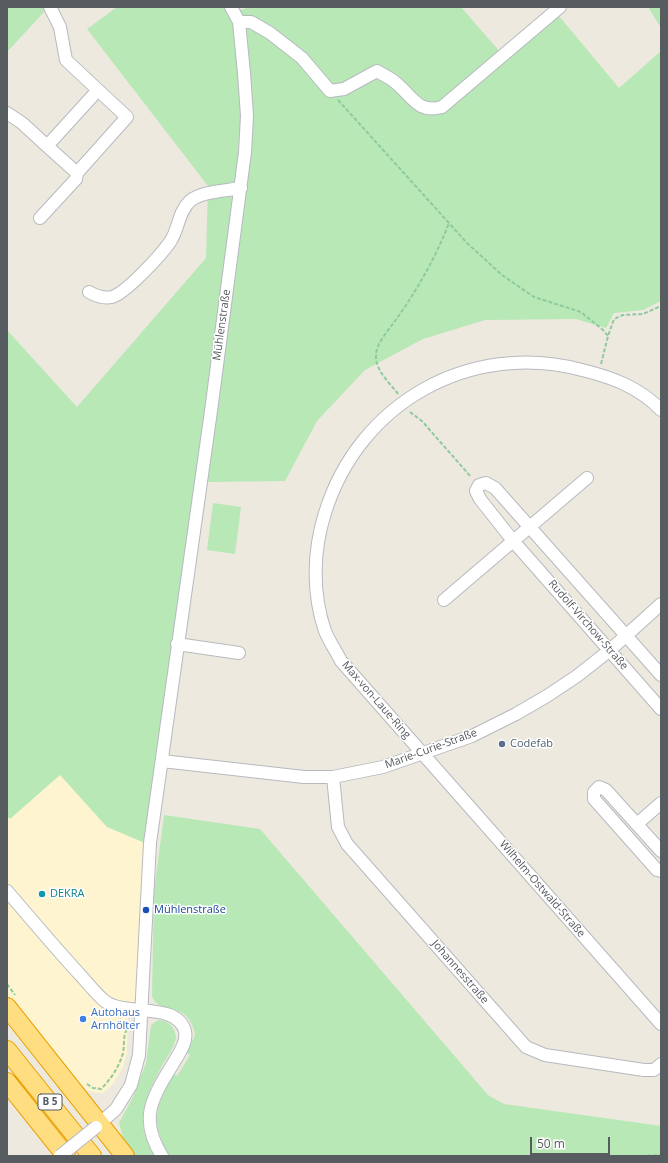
<!DOCTYPE html>
<html>
<head>
<meta charset="utf-8">
<style>
  body { margin:0 }
  #map { position:relative; width:668px; height:1163px; overflow:hidden; background:#ede9de; font-family:"Open Sans",sans-serif }
  canvas { display:block }
  .frame { position:absolute; inset:0; border:8px solid #575c61; pointer-events:none }
  .scale { position:absolute; left:530px; top:1137px; width:80px; height:18px; box-sizing:border-box; border:2px solid #575c61; border-top:0; padding-left:5px; font-size:12px; line-height:14px; white-space:nowrap; color:#575c61; -webkit-text-stroke:3px #fff; paint-order:stroke }
</style>
</head>
<body>
<div id="map">
<canvas width="668" height="1163"></canvas>
<div class="frame"></div>
<div class="scale">50 m</div>
</div>
<script>
const ctx = document.querySelector('canvas').getContext('2d');
ctx.lineJoin = 'round';
function paint(path, color) { ctx.fillStyle = color; ctx.fill(path, 'evenodd'); }
function strokePath(path, color, width, dash) { ctx.strokeStyle = color; ctx.lineWidth = width; ctx.lineCap = dash ? 'butt' : 'round'; ctx.setLineDash(dash || []); ctx.stroke(path); }
function drawText(font, color, halo, rows, align = 'center') {
  ctx.font = font + ' "Open Sans",sans-serif'; ctx.lineWidth = 3; ctx.setLineDash([]); ctx.textBaseline = 'middle'; ctx.strokeStyle = halo; ctx.fillStyle = color; for (const [text, x, y, turn = 0] of rows) {
    ctx.save(); ctx.translate(x, y); ctx.rotate((+turn || 0) * Math.PI / 180); ctx.textAlign = isNaN(turn) ? turn : align; if (halo) ctx.strokeText(text, 0, 0); ctx.fillText(text, 0, 0); ctx.restore();
  }
}
paint(new Path2D(`
  M60,774L107,827L145,843L139,1011H128L127,1053L123,1067L113,1084L103,1093H95L87,1090L78,1081L7,995V816L10,818Z`), '#fff4d0');
paint(new Path2D(`
  M7,7H44L46,10L7,52Z
  M117,7H224L233,25L237,40L241,112L236,181L213,359L145,843L107,827L60,775L10,819L7,816V330L77,407L206,258L208,186L87,29Z
  M251,7H461L507,60L559,16L619,88L661,51V301L643,310L614,313L606,328L576,319L485,320L423,339L365,370L317,421L285,481L207,482L253,129L247,31L239,10Z
  M648,7H661V28Z
  M213,503L241,507L235,554L207,550Z
  M164,815L260,829L488,1095L504,1104L661,1126V1156H169C150,1119 155,1109 174,1074L177,1076L190,1055L187,1053L195,1035C189,999 158,1016 152,996L154,891Z
  M158,1020C169,1021 175,1027 176,1038C174,1047 168,1056 163,1064C145,1098 133,1119 154,1156H133L120,1139L123,1138L119,1123L133,1097L146,1063L151,1025Z`), '#b7e8b6');
const minor = new Path2D(`
  M50,7L60,27L66,60L98,90L47,146L77,173L127,117L98,90
  M239,22H251L270,33L302,58L330,91L344,89L377,71C383,75 391,78 396,83C412,96 418,114 442,107L560,7
  M7,113L22,123L47,146
  M40,218L76,179L77,173
  M89,292C96,296 103,299 112,297C126,293 161,255 170,242C179,229 178,212 190,201C202,191 226,191 241,188
  M661,410C639,387 611,377 582,370C470,340 359,403 325,513C313,551 312,593 325,631C329,641 336,651 341,661L661,1024
  M444,600L587,478
  M177,644L239,653
  M661,675L495,488L486,483L479,485L476,491L480,499L514,542L661,709
  M162,761L304,777H333L383,767L472,736L516,714L547,696L577,676L610,650L661,604
  M333,777L338,827L347,844L526,1047L545,1055L644,1070H654L661,1064
  M637,824L661,803
  M661,851L606,790L599,787L594,792V799L657,870L661,871
  M7,891C32,920 57,950 83,978C90,986 98,996 106,1002C127,1016 177,1002 185,1031C187,1040 182,1049 177,1057C156,1093 136,1115 162,1156
  M96,1127L116,1109L131,1085L139,1055L150,843L211,411L245,152L247,116L244,73L239,22L231,7`);
const highway = new Path2D(`
  M7,1007L125,1156
  M7,1050L92,1156
  M7,1082L66,1156`);
strokePath(minor, '#b6babf', 14);
strokePath(highway, '#eaa000', 20);
strokePath(new Path2D(`
  M338,100L467,243L502,275L534,297L581,312L603,330L608,336
  M601,364L608,336L614,319L623,315L643,314L661,306
  M398,394C389,382 375,370 376,355C376,345 386,333 392,325C415,294 435,259 449,223
  M410,412L422,421L471,477
  M7,984L15,995
  M87,1084L93,1088L101,1089C111,1079 119,1067 123,1053C125,1043 122,1035 129,1026
  M641,1156L661,1155`), '#8fc99f', 2, [4, 2]);
strokePath(minor, '#fff', 12);
strokePath(highway, '#ffde82', 18);
const minorBridge = new Path2D(`
  M60,1156L96,1127`);
strokePath(minorBridge, '#b6babf', 14, []);
strokePath(minorBridge, '#fff', 12);
for (const [x, y, r, color] of [
  [502,744,4,"#5c6f8a"],
  [42,894,4,"#0f9aa8"],
  [146,910,4,"#1a4fb4"],
  [83,1019,4,"#3f7fe0"]
]) { const dot = new Path2D(); dot.arc(x, y, r, 0, 2 * Math.PI); ctx.fillStyle = color; ctx.fill(dot); strokePath(dot, '#fff', 1.5); }
for (const [x, y, w] of [
  [50,1102,24]
]) { const box = new Path2D(); box.roundRect(x - w / 2, y - 8, w, 16, 3); ctx.fillStyle = '#fff'; ctx.fill(box); strokePath(box, '#575c61', 1); }
drawText('bold 10px', '#575c61', null, [
  ["B 5",50,1102]
]);
drawText('11px', '#575c61', '#fff', [
  ["Mühlenstraße",222,325,-82],
  ["Rudolf-Virchow-Straße",588,625,49],
  ["Max-von-Laue-Ring",376,700,49],
  ["Marie-Curie-Straße",431,749,-20],
  ["Wilhelm-Ostwald-Straße",542,889,49],
  ["Johannesstraße",460,972,49]
]);
drawText('11px', '#4e5e75', '#fff', [
  ["Codefab",510,744]
], 'left');
drawText('11px', '#0d838f', '#fff', [
  ["DEKRA",50,894]
], 'left');
drawText('11px', '#164399', '#fff', [
  ["Mühlenstraße",154,910]
], 'left');
drawText('11px', '#366cbe', '#fff', [
  ["Autohaus",91,1013],
  ["Arnhölter",91,1026]
], 'left');
</script>
</body>
</html>
